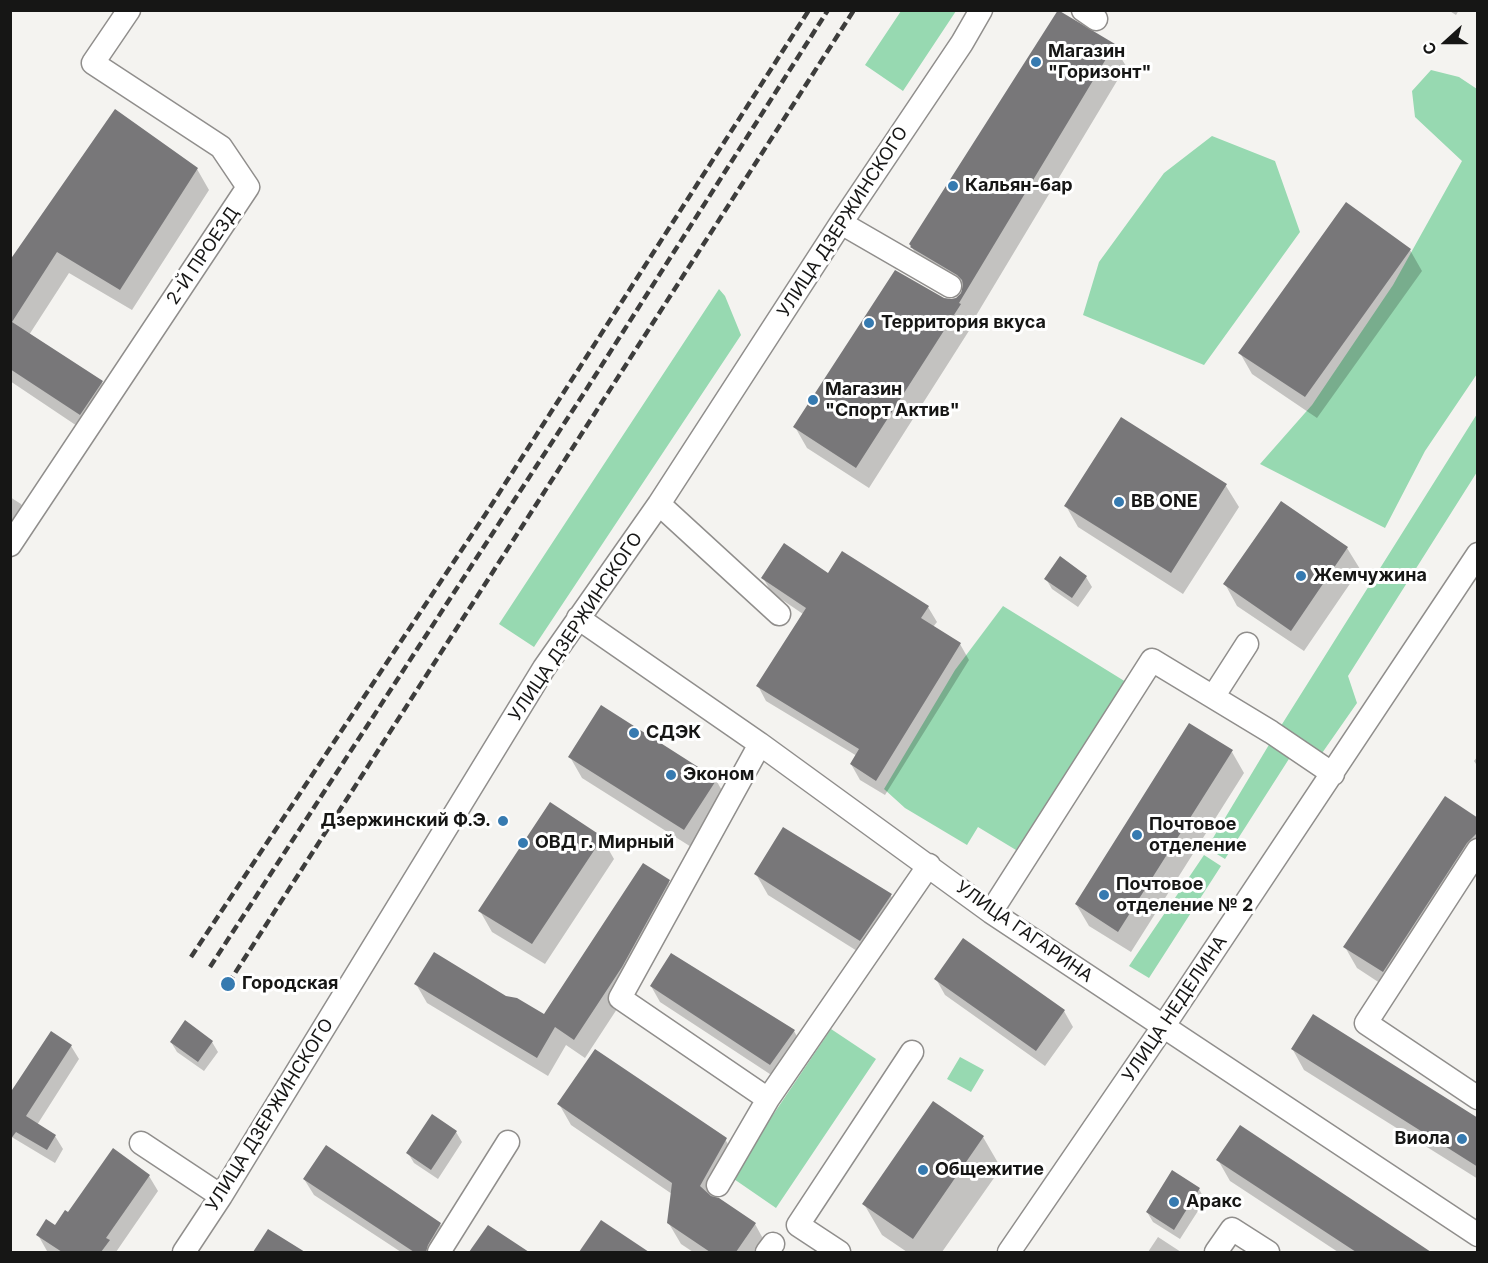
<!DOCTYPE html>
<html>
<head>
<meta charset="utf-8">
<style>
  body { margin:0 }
  #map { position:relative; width:1488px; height:1263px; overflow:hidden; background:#f4f3f0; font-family:Inter,sans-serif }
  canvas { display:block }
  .frame { position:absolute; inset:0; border:12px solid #161615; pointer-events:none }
  .north { position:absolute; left:1416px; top:12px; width:60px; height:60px; -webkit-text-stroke:4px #fff; paint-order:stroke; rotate:249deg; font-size:16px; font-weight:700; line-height:24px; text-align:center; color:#161615 }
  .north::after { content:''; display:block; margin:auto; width:21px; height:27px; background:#161615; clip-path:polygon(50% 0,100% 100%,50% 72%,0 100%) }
</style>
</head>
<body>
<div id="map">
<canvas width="1488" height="1263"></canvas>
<div class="frame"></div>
<div class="north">С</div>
</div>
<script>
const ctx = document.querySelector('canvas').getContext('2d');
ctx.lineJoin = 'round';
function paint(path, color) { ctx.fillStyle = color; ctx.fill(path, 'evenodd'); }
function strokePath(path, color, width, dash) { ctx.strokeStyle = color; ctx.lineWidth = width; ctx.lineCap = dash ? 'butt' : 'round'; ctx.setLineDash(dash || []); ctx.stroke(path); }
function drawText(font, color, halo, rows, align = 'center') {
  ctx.font = font + ' Inter,sans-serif'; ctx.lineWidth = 6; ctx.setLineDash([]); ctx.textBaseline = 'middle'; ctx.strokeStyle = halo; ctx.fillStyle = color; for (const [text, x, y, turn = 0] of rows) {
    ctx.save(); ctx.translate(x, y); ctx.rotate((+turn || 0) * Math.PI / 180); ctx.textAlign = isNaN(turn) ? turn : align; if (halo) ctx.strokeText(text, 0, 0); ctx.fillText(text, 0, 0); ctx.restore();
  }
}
paint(new Path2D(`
  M901,11H956L903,91L865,65Z
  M1431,70L1459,77L1477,89V374L1425,451L1385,528L1260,464L1312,405L1393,285L1462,161L1415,117L1412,91Z
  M1212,136L1275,161L1300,232L1204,365L1083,315L1099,262L1164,173Z
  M719,289L725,296L741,335L534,647L499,624Z
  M1477,414V472L1348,676L1357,703L1320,756L1279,729Z
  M1003,606L1126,682L1016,850L978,827L967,845L905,808L884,789L955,670Z
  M1273,738L1294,751L1225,859L1207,848Z
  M1204,855L1221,866L1149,978L1129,966Z
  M831,1029L876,1059L776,1208L731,1177Z
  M960,1057L984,1070L971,1092L947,1079Z`), '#97d9b1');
paint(new Path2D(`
  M1448,10H1459L1456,15Z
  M1113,45L1126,66L971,324L972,326L869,488L807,448L795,427L943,299H957L963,291L924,268L910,244Z
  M197,169L209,190L132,310L69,273L29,335L102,382L114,403L92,436L10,381V264Z
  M1410,250L1422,271L1317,418L1252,374L1240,353Z
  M1121,419L1226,486L1239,507L1183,594L1078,527L1066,506Z
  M10,497L21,504L30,520L10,550Z
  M1347,548L1360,569L1304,651L1237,606L1225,584Z
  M828,575L928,607L937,622L933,627L960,644L969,660L885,795L860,780L851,764L857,756L766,701L758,686L803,614L772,593L763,578Z
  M1086,577L1092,587L1078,607L1052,589L1046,579Z
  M1232,752L1244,773L1131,952L1089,926L1076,904Z
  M1478,756V767L1474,761Z
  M570,757L716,780L728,801L696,850L582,778Z
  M1478,820V865L1395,993L1357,968L1345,947Z
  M784,830L891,896L903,917L873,961L768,895L756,874Z
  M602,838L614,859L545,964L492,932L480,911Z
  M668,881L679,900L632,986L585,1058L566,1045L548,1076L427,1003L416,984L506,997L544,1016Z
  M936,979L1064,1011L1073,1027L1045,1066L945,995Z
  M651,986L794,1031L803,1047L779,1080L660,1002Z
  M171,1042H212L218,1052L204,1071L177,1052Z
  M71,1046L79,1059L37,1125L55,1136L63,1149L55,1163L10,1136Z
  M1293,1050L1478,1127V1179L1304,1070Z
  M559,1104L725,1139L738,1161L716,1199L755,1224L767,1246L762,1252H693L681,1244L668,1222L672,1194L571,1125Z
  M456,1132L462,1142L438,1179L414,1163L408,1153Z
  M983,1137L1001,1168L942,1252H907L882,1235L864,1204Z
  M1218,1160L1420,1247L1423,1252H1338L1230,1181Z
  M1173,1172L1199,1189L1205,1200L1180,1239L1153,1222L1147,1212Z
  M149,1176L158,1191L116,1252L47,1251L38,1235L56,1227L68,1215Z
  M304,1179L440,1224L449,1240L441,1252H401L314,1195Z
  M488,1227L526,1252H471Z
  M269,1231L302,1252H255Z
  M1158,1237L1181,1252H1148Z
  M585,1247L640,1249L643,1252H588Z`), '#0003');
paint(new Path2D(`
  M1058,10L1115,44L959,303L961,304L856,468L793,427L895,270L944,298L951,299L956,298L961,293L963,285L962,280L957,275L910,247L911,246L909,244Z
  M115,109L198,168L120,290L57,252L12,322L103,381L80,415L10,369V260Z
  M1346,202L1411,249L1305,397L1238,353Z
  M1121,417L1227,484L1171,573L1064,506Z
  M1281,501L1348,547L1291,631L1223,584Z
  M784,543L828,573L842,551L929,606L921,618L961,643L876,781L850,764L859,749L756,686L806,608L761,578Z
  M1060,556L1087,576L1072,598L1044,579Z
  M601,705L717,779L684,830L568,757Z
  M1189,723L1233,750L1118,932L1075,904Z
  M1445,796L1478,818V832L1467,843L1383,972L1343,947Z
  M550,802L603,837L532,944L478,911Z
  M783,827L892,894L860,941L754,874Z
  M643,863L670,880L622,967L574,1040L555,1027L537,1058L414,984L434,952L506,996L517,998L544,1014Z
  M963,938L1065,1010L1036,1051L934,979Z
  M671,953L795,1030L770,1065L650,986Z
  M1313,1014L1478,1118V1167L1291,1049Z
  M185,1020L213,1041L198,1062L170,1042Z
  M51,1031L72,1045L26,1116L56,1135L47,1150L16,1132L10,1140V1093Z
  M595,1049L727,1138L700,1186L711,1196L719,1198L756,1223L736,1252H710L667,1223L672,1183L557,1104Z
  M933,1101L984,1136L913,1239L862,1204Z
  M432,1114L457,1131L431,1170L406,1153Z
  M1240,1125L1431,1252H1356L1216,1160Z
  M326,1145L441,1223L428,1245L426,1252H414L303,1179Z
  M113,1148L150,1175L106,1238L110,1240L101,1252H62L36,1235L46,1219L55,1225L65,1210L68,1212Z
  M1172,1170L1200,1188L1174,1230L1146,1212Z
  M601,1220L649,1252H579Z
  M488,1225L529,1252H469Z
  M268,1229L305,1252H253Z`), '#787779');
const minor = new Path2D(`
  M1083,10L1096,19
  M841,223L950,286
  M659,504L779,614
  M10,545L248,187L221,147L93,63L129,10
  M578,618L760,744L991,912L1478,1235
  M1213,697L1247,644
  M760,744L620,998L768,1099
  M1478,850L1366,1023L1478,1098
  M991,912L1152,660L1271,732L1333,774
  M141,1143L221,1196
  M718,1185L768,1099L929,865
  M184,1252L221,1196L544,668L659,504L841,223L962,43L981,10
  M439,1252L508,1142
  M767,1252L773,1244
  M839,1252L798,1225L912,1052
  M1009,1252L1163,1027L1478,554
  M1216,1252L1232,1229L1268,1252`);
strokePath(minor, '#908e8c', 25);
strokePath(minor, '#fff', 22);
strokePath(new Path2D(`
  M191,957L485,515L809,10
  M210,967L586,390L828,10
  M228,984L854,10`), '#3d3d3c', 4.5, [9, 4.5]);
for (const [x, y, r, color] of [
  [1036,62,6,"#367ab0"],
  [953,186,6,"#367ab0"],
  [869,323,6,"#367ab0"],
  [813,400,6,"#367ab0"],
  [1119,502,6,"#367ab0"],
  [1301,576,6,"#367ab0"],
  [634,733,6,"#367ab0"],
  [671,775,6,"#367ab0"],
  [503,821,6,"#367ab0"],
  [1137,835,6,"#367ab0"],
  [523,843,6,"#367ab0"],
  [1104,895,6,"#367ab0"],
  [228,984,8,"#367ab0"],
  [1462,1139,6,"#367ab0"],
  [923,1170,6,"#367ab0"],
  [1174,1202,6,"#367ab0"]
]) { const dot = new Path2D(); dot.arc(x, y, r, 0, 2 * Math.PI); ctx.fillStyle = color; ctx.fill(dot); strokePath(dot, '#fff', 2); }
drawText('bold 18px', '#161615', '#fff', [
  ["Магазин",1048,52],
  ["\"Горизонт\"",1048,73],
  ["Кальян-бар",965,186],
  ["Территория вкуса",881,323],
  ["Магазин",825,390],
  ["\"Спорт Актив\"",825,411],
  ["BB ONE",1131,502],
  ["Жемчужина",1313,576],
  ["СДЭК",646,733],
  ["Эконом",683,775],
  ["Дзержинский Ф.Э.",491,821,"right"],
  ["Почтовое",1149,825],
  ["отделение",1149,846],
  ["ОВД г. Мирный",535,843],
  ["Почтовое",1116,885],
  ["отделение № 2",1116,906],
  ["Городская",242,984],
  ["Виола",1450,1139,"right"],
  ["Общежитие",935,1170],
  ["Аракс",1186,1202]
], 'left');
drawText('18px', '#161615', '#fff', [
  ["УЛИЦА ДЗЕРЖИНСКОГО",843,222,-57],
  ["2-Й ПРОЕЗД",203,256,-56],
  ["УЛИЦА ДЗЕРЖИНСКОГО",576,627,-56],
  ["УЛИЦА ГАГАРИНА",1024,932,35],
  ["УЛИЦА НЕДЕЛИНА",1175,1009,-56],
  ["УЛИЦА ДЗЕРЖИНСКОГО",270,1115,-58]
]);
</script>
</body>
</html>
